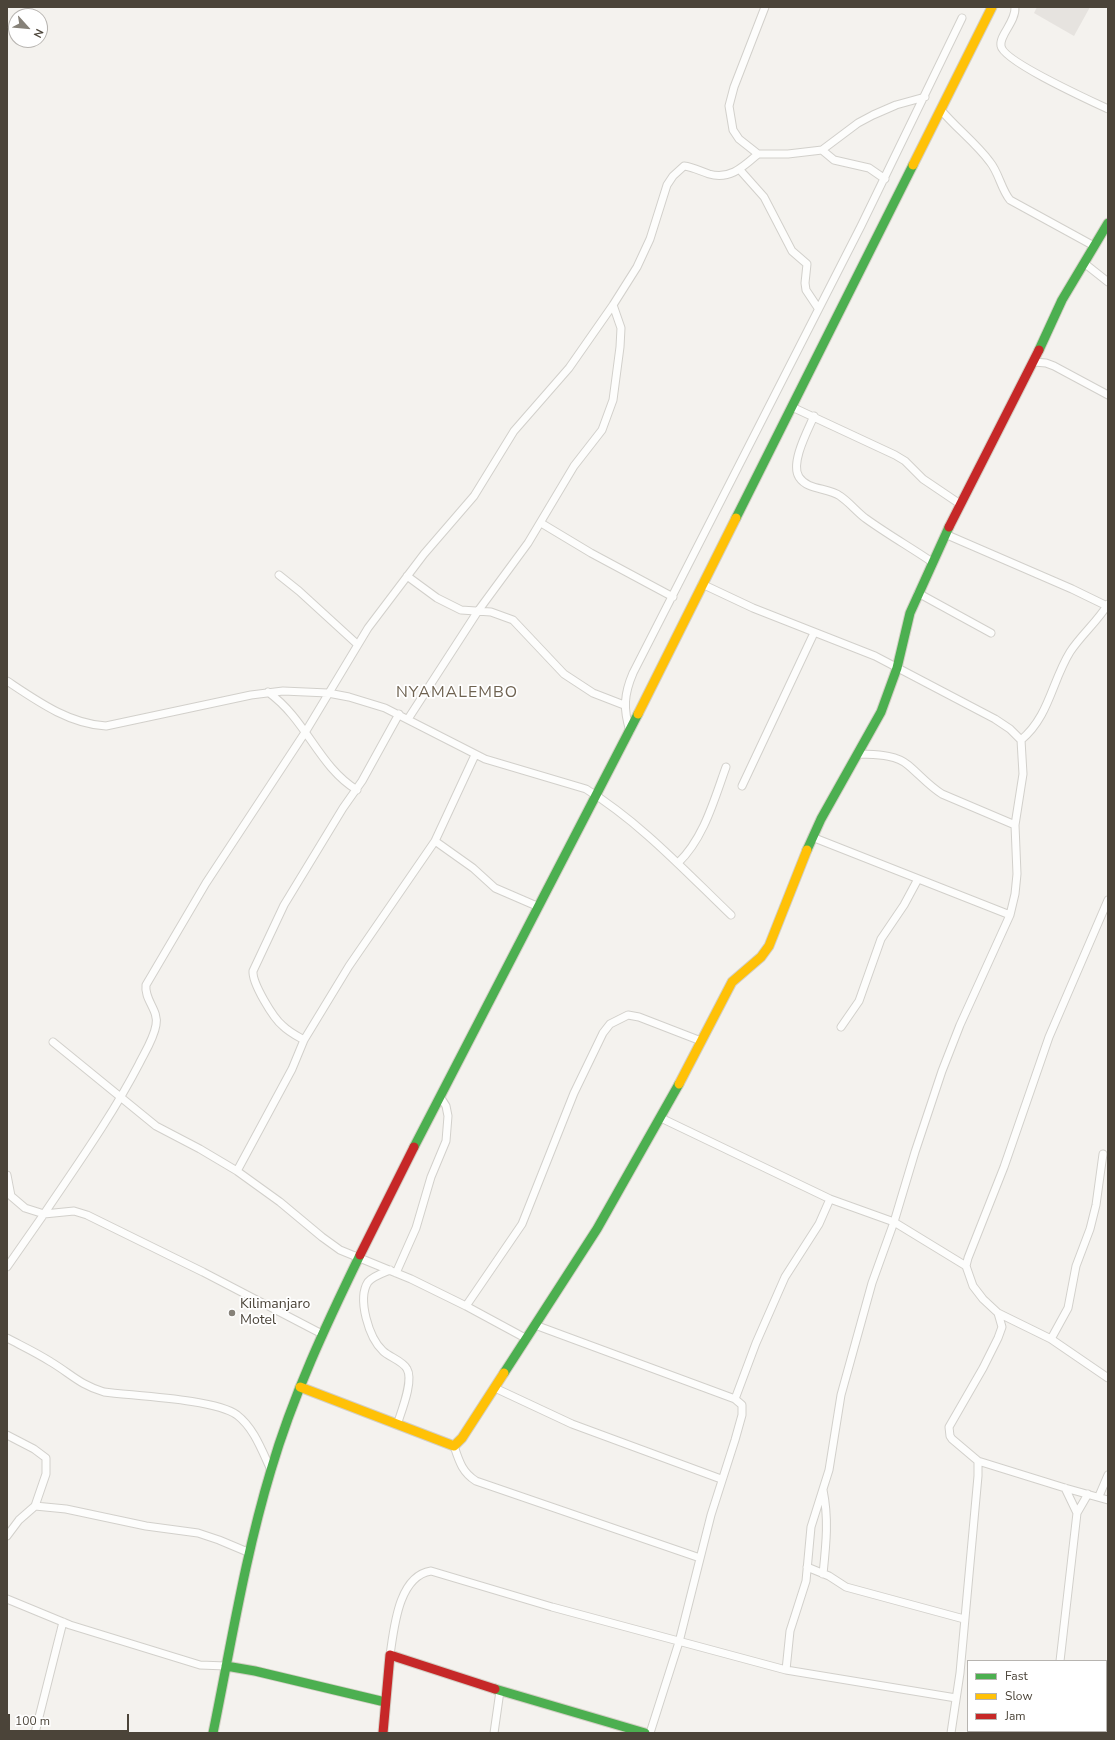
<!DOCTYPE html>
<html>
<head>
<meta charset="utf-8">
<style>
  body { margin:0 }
  #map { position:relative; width:1115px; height:1740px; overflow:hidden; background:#f4f2ee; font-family:"Nunito Sans",sans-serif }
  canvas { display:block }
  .frame { position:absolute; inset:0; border:8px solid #4b4439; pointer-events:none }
  .legend { position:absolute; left:967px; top:1660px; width:140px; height:72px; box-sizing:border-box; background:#fff; border:1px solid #b7b4b0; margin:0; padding:5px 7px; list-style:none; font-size:12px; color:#4b4439 }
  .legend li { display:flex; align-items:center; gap:8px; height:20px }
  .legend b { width:20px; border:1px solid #b7b4b0 }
  .north { position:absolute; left:8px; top:8px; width:40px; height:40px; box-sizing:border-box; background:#fff; border:1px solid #b7b4b0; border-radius:50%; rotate:117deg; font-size:11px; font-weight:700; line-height:16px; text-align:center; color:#4b4439 }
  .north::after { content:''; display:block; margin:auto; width:14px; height:18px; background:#868178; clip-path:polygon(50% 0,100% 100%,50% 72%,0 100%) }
  .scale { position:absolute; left:8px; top:1714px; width:121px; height:18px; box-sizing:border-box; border:2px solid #4b4439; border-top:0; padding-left:5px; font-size:12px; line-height:14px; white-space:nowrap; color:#4b4439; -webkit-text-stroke:3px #fff; paint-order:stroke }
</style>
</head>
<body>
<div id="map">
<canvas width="1115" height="1740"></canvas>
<div class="frame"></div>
<ul class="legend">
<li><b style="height:5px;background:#4caf50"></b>Fast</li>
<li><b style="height:5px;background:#ffc107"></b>Slow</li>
<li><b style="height:5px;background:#c62828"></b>Jam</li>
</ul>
<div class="north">N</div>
<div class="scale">100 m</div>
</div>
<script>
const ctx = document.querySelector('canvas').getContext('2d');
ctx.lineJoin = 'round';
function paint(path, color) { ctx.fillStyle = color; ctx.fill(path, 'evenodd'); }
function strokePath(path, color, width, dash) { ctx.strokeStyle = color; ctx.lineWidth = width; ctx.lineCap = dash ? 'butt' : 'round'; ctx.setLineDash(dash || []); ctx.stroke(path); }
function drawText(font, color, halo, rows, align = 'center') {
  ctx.font = font + ' "Nunito Sans",sans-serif'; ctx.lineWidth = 3.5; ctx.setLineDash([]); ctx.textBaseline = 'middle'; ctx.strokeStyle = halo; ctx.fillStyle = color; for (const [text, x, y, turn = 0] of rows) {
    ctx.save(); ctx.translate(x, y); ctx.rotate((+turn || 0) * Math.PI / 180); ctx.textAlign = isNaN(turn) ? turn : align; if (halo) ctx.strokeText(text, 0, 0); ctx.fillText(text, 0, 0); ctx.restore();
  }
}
paint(new Path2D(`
  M1037,7H1090L1074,36L1034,13Z`), '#e6e3df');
const street = new Path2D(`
  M765,7L734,87L729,106L733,130L739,139L758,154H788L822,150L858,123L873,115L896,105L925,97
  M1015,7C1016,22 999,35 1001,46C1003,61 1091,101 1108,109
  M941,110C956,128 976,143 990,162C999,173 1001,189 1010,200L1094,246
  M822,150L834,160L869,168L885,179
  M740,170L764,197L792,251L807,264L805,283L806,290L818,308
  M1084,263L1108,282
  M1034,362L1046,363L1054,366L1108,395
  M792,407L895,455L905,461L923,479L960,504
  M814,416C808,430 790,463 799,477C808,491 828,487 840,496C849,502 856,511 865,518C887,534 910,547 932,562
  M541,523L591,553L673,597
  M945,534L1072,589L1107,606
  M279,575L299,591L357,644
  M407,576L437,598L461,610L491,612L513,620L564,674L593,693L624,705
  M702,584L753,608L875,656L995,719L1010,729L1021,740L1023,774L1015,825L1017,874L1015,894L1010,915L960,1025L942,1071L915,1152L894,1222L872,1283L841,1395L829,1470L811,1527L806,1581L790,1631L786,1670
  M918,593L991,633
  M7,681C37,701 69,724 106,726L251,695L283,691L328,693L349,697L385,708L485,759L586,789C641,823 685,871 731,915
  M268,692C307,720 318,766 357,790
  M408,719L478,611L528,543L574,466L602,430L613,400L620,347L621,328L613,305
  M630,731C623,709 624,694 633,673L861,226L962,18
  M1021,740C1049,717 1052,681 1070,652C1081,635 1098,621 1108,604
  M859,754C875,755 895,754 908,765C920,775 929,786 942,794L1015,825
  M742,786L814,633
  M812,837L1010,915
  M435,841L473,868L495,888L539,907
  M678,863C704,838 714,800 726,767
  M841,1027L859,1001L881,939L904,905L918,879
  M304,1040C297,1036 289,1032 283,1026C273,1018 252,983 253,971L284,905L343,808L362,781L399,714
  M53,1042L156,1126L200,1149L237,1171L280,1202L322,1237L340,1250L411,1279L466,1306L527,1339
  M661,1118L830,1199L894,1222L966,1266
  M237,1171L292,1069L304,1040L349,966L435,841L475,755
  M7,1175L11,1196L25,1208L44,1214C77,1165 112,1116 139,1064C145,1052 154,1038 156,1025C159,1010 144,1000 146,985L206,883L306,731L368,628L424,554L474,496L514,431L569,368L613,305L637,267L650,239L667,185L673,176L684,166C693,167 700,171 709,174C730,180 743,167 758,154
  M7,1267L44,1214L74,1211L87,1215L203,1272L322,1334
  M390,1270C383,1273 373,1276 368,1282C357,1299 369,1338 383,1351C389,1357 403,1361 407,1369C414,1381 401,1412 397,1425
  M396,1273L416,1228L431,1177L446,1141L448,1116L446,1106L441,1098
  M466,1306L522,1224L574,1093L603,1033L610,1024L628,1015L639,1017L701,1041
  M998,1313L1051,1339L1108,1378
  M535,1325L735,1399L742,1405V1415L735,1440L711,1515L679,1642L650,1733
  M7,1338C22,1346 37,1353 51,1362C71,1374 80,1385 104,1392C134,1396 215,1399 237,1415C254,1428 262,1451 271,1470
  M1051,1339L1068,1308L1076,1266L1090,1229L1096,1205L1103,1154
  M495,1388L572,1424L721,1479
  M735,1399L756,1343L785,1277L819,1224L830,1199
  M7,1435L34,1449L46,1458V1474L35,1506
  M454,1446C459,1461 462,1472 476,1481L700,1558
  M978,1461L1065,1488L1108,1500
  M1099,1496L1108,1475
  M1077,1513L1088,1494
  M7,1536L19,1520L35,1506L66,1509L146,1526L198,1533L219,1540L250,1553
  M807,1567L829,1576L846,1587L964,1619
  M823,1574C826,1545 829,1519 823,1490
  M7,1599L70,1625L200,1665L226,1666
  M390,1655C394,1629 398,1576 431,1571L552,1607L786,1670L956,1698
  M1060,1661L1077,1513L1065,1488
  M35,1733L63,1622
  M494,1733L500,1691
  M951,1733L960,1673L978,1476V1461L952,1439L950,1436L949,1427L983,1368L998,1338L1002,1327L998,1313L983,1299L973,1286L966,1266L968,1258L1004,1167L1049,1037L1108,900
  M1053,1733V1731`);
const fast = new Path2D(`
  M1039,350L1062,300L1108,223
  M736,518L913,165
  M807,850L821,819L881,712L897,668L910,613L949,527
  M414,1147L638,714
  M504,1373L597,1229L679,1084
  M226,1666L255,1671L385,1702
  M495,1689L645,1733
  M213,1733C231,1645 245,1556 271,1470C293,1395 326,1325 360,1255`);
const slow = new Path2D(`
  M913,165L992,7
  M638,714L736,518
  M679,1084L732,982L761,957L769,946L807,850
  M300,1387L454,1446L462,1438L504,1373`);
const jam = new Path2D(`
  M949,527L1039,350
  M360,1255L414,1147
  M383,1733L390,1655L495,1689`);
strokePath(street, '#d2d0cb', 9);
strokePath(fast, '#d3cfc5', 11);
strokePath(slow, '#d3cfc5', 11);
strokePath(jam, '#d3cfc5', 11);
strokePath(street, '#fdfdfc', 7);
strokePath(fast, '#4caf50', 9);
strokePath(slow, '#ffc107', 9);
strokePath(jam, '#c62828', 9);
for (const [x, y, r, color] of [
  [232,1313,4,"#868178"]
]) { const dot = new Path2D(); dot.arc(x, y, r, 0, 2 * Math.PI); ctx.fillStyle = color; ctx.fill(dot); strokePath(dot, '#fff', 1.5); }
drawText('14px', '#4b4439', '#fff', [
  ["Kilimanjaro",240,1305],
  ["Motel",240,1321]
], 'left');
ctx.letterSpacing = '1px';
drawText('16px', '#6e6250', '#fff', [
  ["NYAMALEMBO",457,693]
]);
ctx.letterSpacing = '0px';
</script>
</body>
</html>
